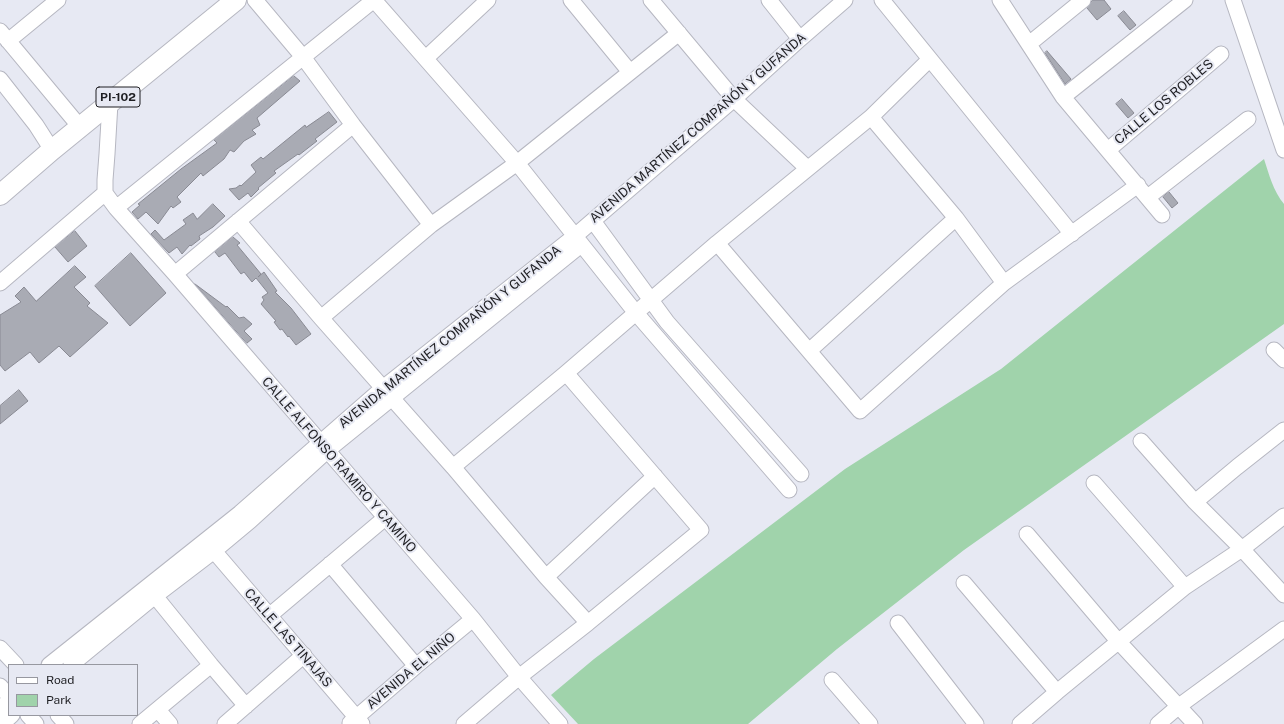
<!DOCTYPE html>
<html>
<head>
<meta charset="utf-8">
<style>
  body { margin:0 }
  #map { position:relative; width:1284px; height:724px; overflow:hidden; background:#e7e9f3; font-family:"Public Sans",sans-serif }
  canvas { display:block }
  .legend { position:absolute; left:8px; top:664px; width:130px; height:52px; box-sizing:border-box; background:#e7e9f3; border:1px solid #9798a0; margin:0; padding:5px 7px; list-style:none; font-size:12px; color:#1f1f23 }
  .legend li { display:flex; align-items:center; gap:8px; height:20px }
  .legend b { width:20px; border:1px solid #9798a0 }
</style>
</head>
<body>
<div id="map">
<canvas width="1284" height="724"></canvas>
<ul class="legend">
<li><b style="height:5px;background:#fff"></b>Road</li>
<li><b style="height:11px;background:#a0d3ab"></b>Park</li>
</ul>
</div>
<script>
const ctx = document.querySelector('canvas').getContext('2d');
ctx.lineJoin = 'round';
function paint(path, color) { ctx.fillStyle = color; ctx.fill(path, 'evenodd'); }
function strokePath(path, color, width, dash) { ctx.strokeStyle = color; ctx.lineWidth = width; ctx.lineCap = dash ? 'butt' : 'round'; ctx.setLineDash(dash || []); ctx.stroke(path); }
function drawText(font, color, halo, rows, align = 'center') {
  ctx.font = font + ' "Public Sans",sans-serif'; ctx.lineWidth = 4; ctx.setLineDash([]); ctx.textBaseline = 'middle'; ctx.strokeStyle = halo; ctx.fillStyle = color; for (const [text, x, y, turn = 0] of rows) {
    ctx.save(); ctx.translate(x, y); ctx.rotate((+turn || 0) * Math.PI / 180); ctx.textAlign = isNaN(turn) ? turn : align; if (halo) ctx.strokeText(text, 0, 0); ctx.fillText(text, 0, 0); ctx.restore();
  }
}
paint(new Path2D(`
  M1264,159C1269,174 1273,191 1284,204V324L964,550L837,649L748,724H578L551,695L594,659L845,469L1001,369Z`), '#a0d3ab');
const building = new Path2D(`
  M1093,0H1104L1111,9L1097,20L1087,8Z
  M1124,11L1136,25L1130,30L1118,16Z
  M1047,51L1071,79L1065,84L1045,53Z
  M294,76L300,81L257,118L260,125L252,130L256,134L244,141L234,152L230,150L224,159L203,176L201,173L177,197L181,202L173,208L171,206L158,224L146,212L138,219L132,212L140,205L138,204L181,169L217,143L214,140Z
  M1122,99L1134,113L1128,118L1116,104Z
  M329,112L337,122L315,139L317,141L299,155L298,154L274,171L276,173L258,188L259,189L251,197L248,193L239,200L229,189L236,188L240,185L241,186L256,172L251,165L261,157L263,159L305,125L306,127Z
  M1169,192L1178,203L1172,208L1163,197Z
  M213,204L225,216L213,227L199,236L200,239L191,246L190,245L182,254L177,247L169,253L151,234L155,230L164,240L186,224L183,220L193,213L197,219Z
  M75,231L87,246L68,262L55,247Z
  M233,237L240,243L237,245L261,274L258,277L264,272L277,291L275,292L291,308L311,334L296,345L289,336L288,337L282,329L280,330L274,322L276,321L261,304L264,300L262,297L268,293L256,278L252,282L244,272L241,274L225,253L219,257L215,252Z
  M131,253L166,293L130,326L95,286Z
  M75,266L86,277L74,287L90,303L87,306L108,323L70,357L59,346L39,363L30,352L5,371L0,365V315L21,302L15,296L24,287L36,301Z
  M195,284L226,307L227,306L239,318L244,317L252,324L244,331L252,339L247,343Z
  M19,390L28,401L0,424V406Z`);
paint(building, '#a9abb4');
strokePath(building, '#898a93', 1);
const minor = new Path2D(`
  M255,0L303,57L353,125L431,225
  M374,0L517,163L636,313L789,490
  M571,0L630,72
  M651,0L734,99L807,168
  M769,0L800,39
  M882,0L1072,234
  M1000,0L1063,97L1162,215
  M1233,0L1284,150
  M0,31L80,127
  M8,41L58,0
  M1029,44L1083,0
  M426,58L488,0
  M0,79L36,125L52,150
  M1063,97L1185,0
  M110,103L107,154L105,180V193L116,208L175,274L473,619L519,677L560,724
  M871,117L956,218L1004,283
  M1108,150L1221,54
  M1148,197L1248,119
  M116,208L374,0
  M238,221L321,318L453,467L546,577L588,623
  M593,221L667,322L801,474
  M717,243L860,411L1004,283L1138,185
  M175,274L353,125
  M0,283L105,193
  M321,318L431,225L517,163L679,33
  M1274,350L1284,360
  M809,351L956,218
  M1141,441L1195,502L1242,549L1284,595
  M453,467L566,373L717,243L871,117L929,60
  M1094,483L1185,587
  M1195,502L1237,467L1284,430
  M1027,534L1118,641L1195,724
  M214,551L362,724
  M330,564L416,666
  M546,577L655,476
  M964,583L1057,692
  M155,596L211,665L246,706
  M269,616L385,518
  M898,623L976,724
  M0,648L16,665
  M49,665L240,513L383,388L575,236L734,99L800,39L845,0
  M71,665L155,596L214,551L250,521L328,450L581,245
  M832,680L870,724
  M0,686L9,696
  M158,710L170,724
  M0,712L9,699
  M28,715L36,724
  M58,715L66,724
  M350,723L416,666L473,619
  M2,724L12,715
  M140,724L211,665
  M225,724L304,655
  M464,724L519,677L588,623L701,530L566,373
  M1020,724L1057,692L1185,587L1242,549L1284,516
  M1158,724L1179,706L1284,629`);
const major = new Path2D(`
  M0,195L52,150L236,0`);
strokePath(minor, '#b6b7c1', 17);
strokePath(major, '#b6b7c1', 22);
strokePath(minor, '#fff', 15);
strokePath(major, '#fff', 20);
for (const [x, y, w] of [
  [118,97,44]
]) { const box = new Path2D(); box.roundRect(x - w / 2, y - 10, w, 20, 3); ctx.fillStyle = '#e7e9f3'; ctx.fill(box); strokePath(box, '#1f1f23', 1); }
drawText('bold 12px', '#1f1f23', null, [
  ["PI-102",118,97]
]);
drawText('13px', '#1f1f23', '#e7e9f3', [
  ["CALLE LOS ROBLES",1164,102,-40],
  ["AVENIDA MARTÍNEZ COMPAÑÓN Y GUFANDA",698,128,-41],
  ["AVENIDA MARTÍNEZ COMPAÑÓN Y GUFANDA",450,337,-39],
  ["CALLE ALFONSO RAMIRO Y CAMINO",339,465,49],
  ["CALLE LAS TINAJAS",288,638,49],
  ["AVENIDA EL NIÑO",411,671,-40]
]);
</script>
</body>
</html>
